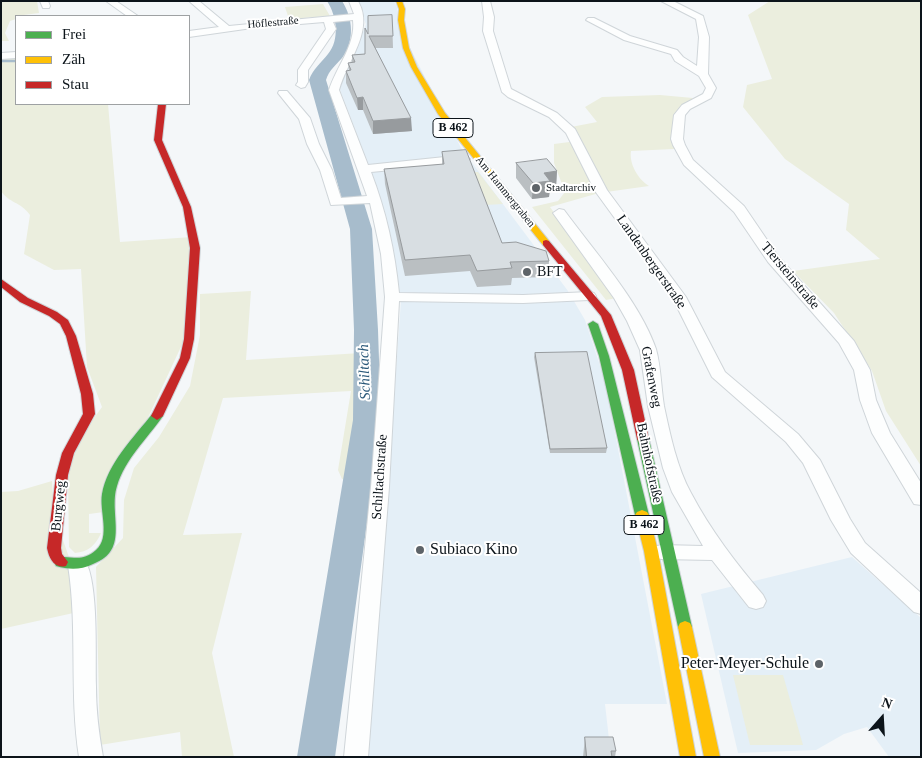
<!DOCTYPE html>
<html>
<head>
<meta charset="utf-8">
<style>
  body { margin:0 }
  #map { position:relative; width:922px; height:758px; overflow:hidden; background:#f4f7f9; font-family:"Times New Roman",serif }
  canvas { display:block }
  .frame { position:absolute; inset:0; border:2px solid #0c141a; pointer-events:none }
  .legend { position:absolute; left:15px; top:15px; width:175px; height:90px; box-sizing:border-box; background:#fff; border:1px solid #9ea1a3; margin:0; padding:6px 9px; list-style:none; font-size:15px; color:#0c141a }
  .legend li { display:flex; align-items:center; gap:10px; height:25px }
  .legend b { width:25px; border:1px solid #9ea1a3 }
  .north { position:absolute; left:857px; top:693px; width:50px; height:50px; -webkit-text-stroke:4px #fff; paint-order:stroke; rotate:19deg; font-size:14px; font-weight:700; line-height:20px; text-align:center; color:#0c141a }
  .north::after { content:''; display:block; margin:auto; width:18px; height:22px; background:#0c141a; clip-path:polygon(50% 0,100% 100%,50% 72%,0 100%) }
</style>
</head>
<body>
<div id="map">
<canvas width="922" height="758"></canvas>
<div class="frame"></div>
<ul class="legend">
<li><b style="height:6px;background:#4caf50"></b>Frei</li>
<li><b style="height:6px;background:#ffc107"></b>Zäh</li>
<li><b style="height:6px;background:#c62828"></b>Stau</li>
</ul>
<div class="north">N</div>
</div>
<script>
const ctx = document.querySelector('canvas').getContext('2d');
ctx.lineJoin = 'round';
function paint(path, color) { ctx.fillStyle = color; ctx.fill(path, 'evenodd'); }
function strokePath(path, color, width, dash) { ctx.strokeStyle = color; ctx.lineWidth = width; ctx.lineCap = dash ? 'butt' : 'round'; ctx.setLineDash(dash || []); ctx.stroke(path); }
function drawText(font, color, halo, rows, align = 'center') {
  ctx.font = font + ' "Times New Roman",serif'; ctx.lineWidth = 4; ctx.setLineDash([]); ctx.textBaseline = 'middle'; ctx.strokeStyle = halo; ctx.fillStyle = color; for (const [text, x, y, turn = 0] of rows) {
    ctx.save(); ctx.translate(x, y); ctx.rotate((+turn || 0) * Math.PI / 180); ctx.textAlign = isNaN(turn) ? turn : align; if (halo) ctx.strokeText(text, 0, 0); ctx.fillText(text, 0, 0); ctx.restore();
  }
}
paint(new Path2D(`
  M355,1H394L397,7L398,24L461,148L568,291L585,320L605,381L667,704H605L611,757H368L401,301L375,183L340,90L341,76L359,43L366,24Z
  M852,557L921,618V757H889L867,727L844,734L816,750L738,753L701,594Z`), '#e4eff7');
paint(new Path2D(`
  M1,1H37L39,13L16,16V19L10,21L5,33L9,41H1Z
  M770,1H921V466L886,411L872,371L834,313L793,271L880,259L846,230L849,204L785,159L743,107L747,85L772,79L748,15Z
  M323,4L330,16L289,19L285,7Z
  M16,57V104H108L120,242L192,237L186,336L104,512L89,514V533H101C96,545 88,552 75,553L69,547L68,477L76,443L102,407L87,367L81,269L54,270L24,254L30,215C20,201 10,204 1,191V58Z
  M660,95L693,98C671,116 675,122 674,149L631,151C629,164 638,179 649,186L599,193L550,207L617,298L606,300L532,207L558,201L565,192L554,163V144L577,141L571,127L597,122L585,107L602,97Z
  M471,172H478L503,204L485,205Z
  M251,291L246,360L361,353L359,422L350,480L342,479L338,470L351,391L223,398L183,535L242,533L212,653L234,757H182L180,732L100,745L96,567L123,538L124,500L134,468L159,437L190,386L200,335V294Z
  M52,481L54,515L75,574L78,612L1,629V492L18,491Z
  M733,675H783L803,745H750Z`), '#ebeede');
strokePath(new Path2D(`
  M1,61H15`), '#a7bccc', 2.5);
paint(new Path2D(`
  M327,1H342C353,18 355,41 342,58C336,65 329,70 326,80L372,229L378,330L381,420L335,757H297L353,420L354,330L350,229L309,80C313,69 321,63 328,54C340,40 337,16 327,1Z`), '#a7bccc');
const street = new Path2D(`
  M40,1H48L50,6L49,8H43Z
  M106,1H116L138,16H127Z
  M189,1H199L229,26L354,14L349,1H358C375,30 347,61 339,90L368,165L464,155L470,159L464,163L371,172C386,211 395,251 399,293L523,295L589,292L594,293L596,296L594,299L589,300L523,303L399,301L389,487L368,757H344L371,487L385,297L381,254L370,203L331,205L320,170L307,144L299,119L278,93L279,91H287L310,118L319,144L332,170L341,198L367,196L329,90C336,67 356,45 353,20L333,22L336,29L308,70V82L305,87L301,88L296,85L298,82V70L326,29L324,22L252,28L189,37V31L219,27Z
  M482,1H490L494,17L493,31L511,89L557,113L575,129L607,190L686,297L725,372L798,434L820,460L850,519L865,543L921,593V614L914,612L851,553L831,520L803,463L786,442L712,377L672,297L595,191L566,133L549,117L508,97L502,92L483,31L484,17Z
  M661,1H673L703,16L709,37L708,74L716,88L711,98L690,109L685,115L683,139L685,145L693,160L744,206L778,256L854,341L870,370L876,400L890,433L921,483V505L914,504L872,433L860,400L854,370L839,343L768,262L734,212L684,165L673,145L671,139L674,115L682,105L703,94L706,88L699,76L675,61L671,54L624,40L586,20L588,18H594L630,36L677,50L683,57L697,66L699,37L696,19Z
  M16,52V58L1,59V53Z
  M559,209L564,210C594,251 640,302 656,349C661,367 661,388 664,406C670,434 677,468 691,493C711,531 736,563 763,595L766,601L763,607L756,609L749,607L712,560L661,559L654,557L651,552L654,547L661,545L703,546L672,492L663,468L648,406L640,350L627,321L614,298L553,213Z
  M78,558L85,560C99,585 95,656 96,687C96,711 99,734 103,757H79C69,693 78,629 68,565L71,560Z`);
const fast = new Path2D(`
  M593,321L598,324L609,356L649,515L647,518H637L635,515L599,356L588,324Z
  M157,412L163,416C147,439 125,459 117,486C108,514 131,550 93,564C80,570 70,570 56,566L54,562L56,558C71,554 80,564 96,550C111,537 99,511 102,494C107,464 134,437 153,413Z
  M643,435L649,439L692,627L690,631L685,633L680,631L678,627L637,439Z`);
const slow = new Path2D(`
  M396,1H402L405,9L404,20L409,48L417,67L445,113L549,241V245H543L438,114L411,67L403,48L398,20L399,9Z
  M642,510L647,512L649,515L658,551L696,757H680L644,551L635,515L637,512Z
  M685,621L690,623L692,627L720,757H704L678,627L680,623Z`);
const jam = new Path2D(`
  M158,104H166L162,140L191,207L200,248L194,339L190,358L163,416L157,420L151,416L180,358L184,339L190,248L183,207L154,140Z
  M546,240L549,241L611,315L634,370L649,439L647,442H639L637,439L622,370L601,316L543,245V241Z
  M1,279L28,298L57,312L68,320L76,336L93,394L95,414L74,453L68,475L61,548L62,554L68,562L66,566C54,569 49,558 47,548L56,475L62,453L83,414L81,394L66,336L60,324L49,316L20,302L1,287Z`);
strokePath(street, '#cfd5d9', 2);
strokePath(fast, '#cfd5d9', 2);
strokePath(slow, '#cfd5d9', 2);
strokePath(jam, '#cfd5d9', 2);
paint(street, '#fdfefe');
paint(fast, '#4caf50');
paint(slow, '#ffc107');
paint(jam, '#c62828');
paint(new Path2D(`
  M392,15L393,48H375L412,131L373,134L363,110H358L346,83V71L349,70L348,63L352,62V55L365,54L368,34Z
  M442,152L502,243L549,261L548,277L512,278L511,285L477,287L470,271L405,276L385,184L384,169L442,165Z
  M516,163L557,171L556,187L550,188L549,197L532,199L516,178Z
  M535,353L607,448L606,453H550L534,357Z
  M585,737L616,751L615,757H583Z`), '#babfc2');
paint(new Path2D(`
  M363,97V110H358L357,98Z
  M411,118L412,131L373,134V121Z
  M557,171L556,187L550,188L549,197L532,199L533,183L544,173Z`), '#979b9e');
const building = new Path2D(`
  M392,15L393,36H369L411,118L373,121L363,97L357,98L346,71L351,70L348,63L355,62L352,55L365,54V28L368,34V16Z
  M466,150L502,243L516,242L546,251L549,261L510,262L512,268L477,271L470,255L405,260L384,169L444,164L442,152Z
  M547,159L557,171L544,173L550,181L533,183L516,163Z
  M587,352L607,448L550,449L535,353Z
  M585,737H613L616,751H611L612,757H587Z`);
paint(building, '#d8dee2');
strokePath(building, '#979b9e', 1);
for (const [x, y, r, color] of [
  [536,188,5,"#5d6368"],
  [527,272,5,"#5d6368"],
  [420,550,5,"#5d6368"],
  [819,664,5,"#5d6368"]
]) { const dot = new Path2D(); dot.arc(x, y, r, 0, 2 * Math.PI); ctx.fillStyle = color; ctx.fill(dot); strokePath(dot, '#fff', 2); }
drawText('11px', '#0c141a', '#fff', [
  ["Höflestraße",273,23,-5],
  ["Am Hammergraben",505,192,51]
]);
drawText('11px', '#0c141a', '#fff', [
  ["Stadtarchiv",546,188]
], 'left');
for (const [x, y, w] of [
  [453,128,40],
  [644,525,40]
]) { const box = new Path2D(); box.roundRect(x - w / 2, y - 9.5, w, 19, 4); ctx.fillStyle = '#fff'; ctx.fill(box); strokePath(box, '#0c141a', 1); }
drawText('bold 12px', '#0c141a', null, [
  ["B 462",453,128],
  ["B 462",644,525]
]);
drawText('14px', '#0c141a', '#fff', [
  ["Landenbergerstraße",651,262,55],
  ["Tiersteinstraße",790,276,50],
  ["Grafenweg",651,377,79],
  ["Bahnhofstraße",649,463,78],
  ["Schiltachstraße",380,477,-86],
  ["Burgweg",59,506,-84]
]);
drawText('14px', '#0c141a', '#fff', [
  ["BFT",537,272]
], 'left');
drawText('italic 15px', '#295879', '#fff', [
  ["Schiltach",365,372,-92]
]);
drawText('16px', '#0c141a', '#fff', [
  ["Subiaco Kino",430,550],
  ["Peter-Meyer-Schule",809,664,"right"]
], 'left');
</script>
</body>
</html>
